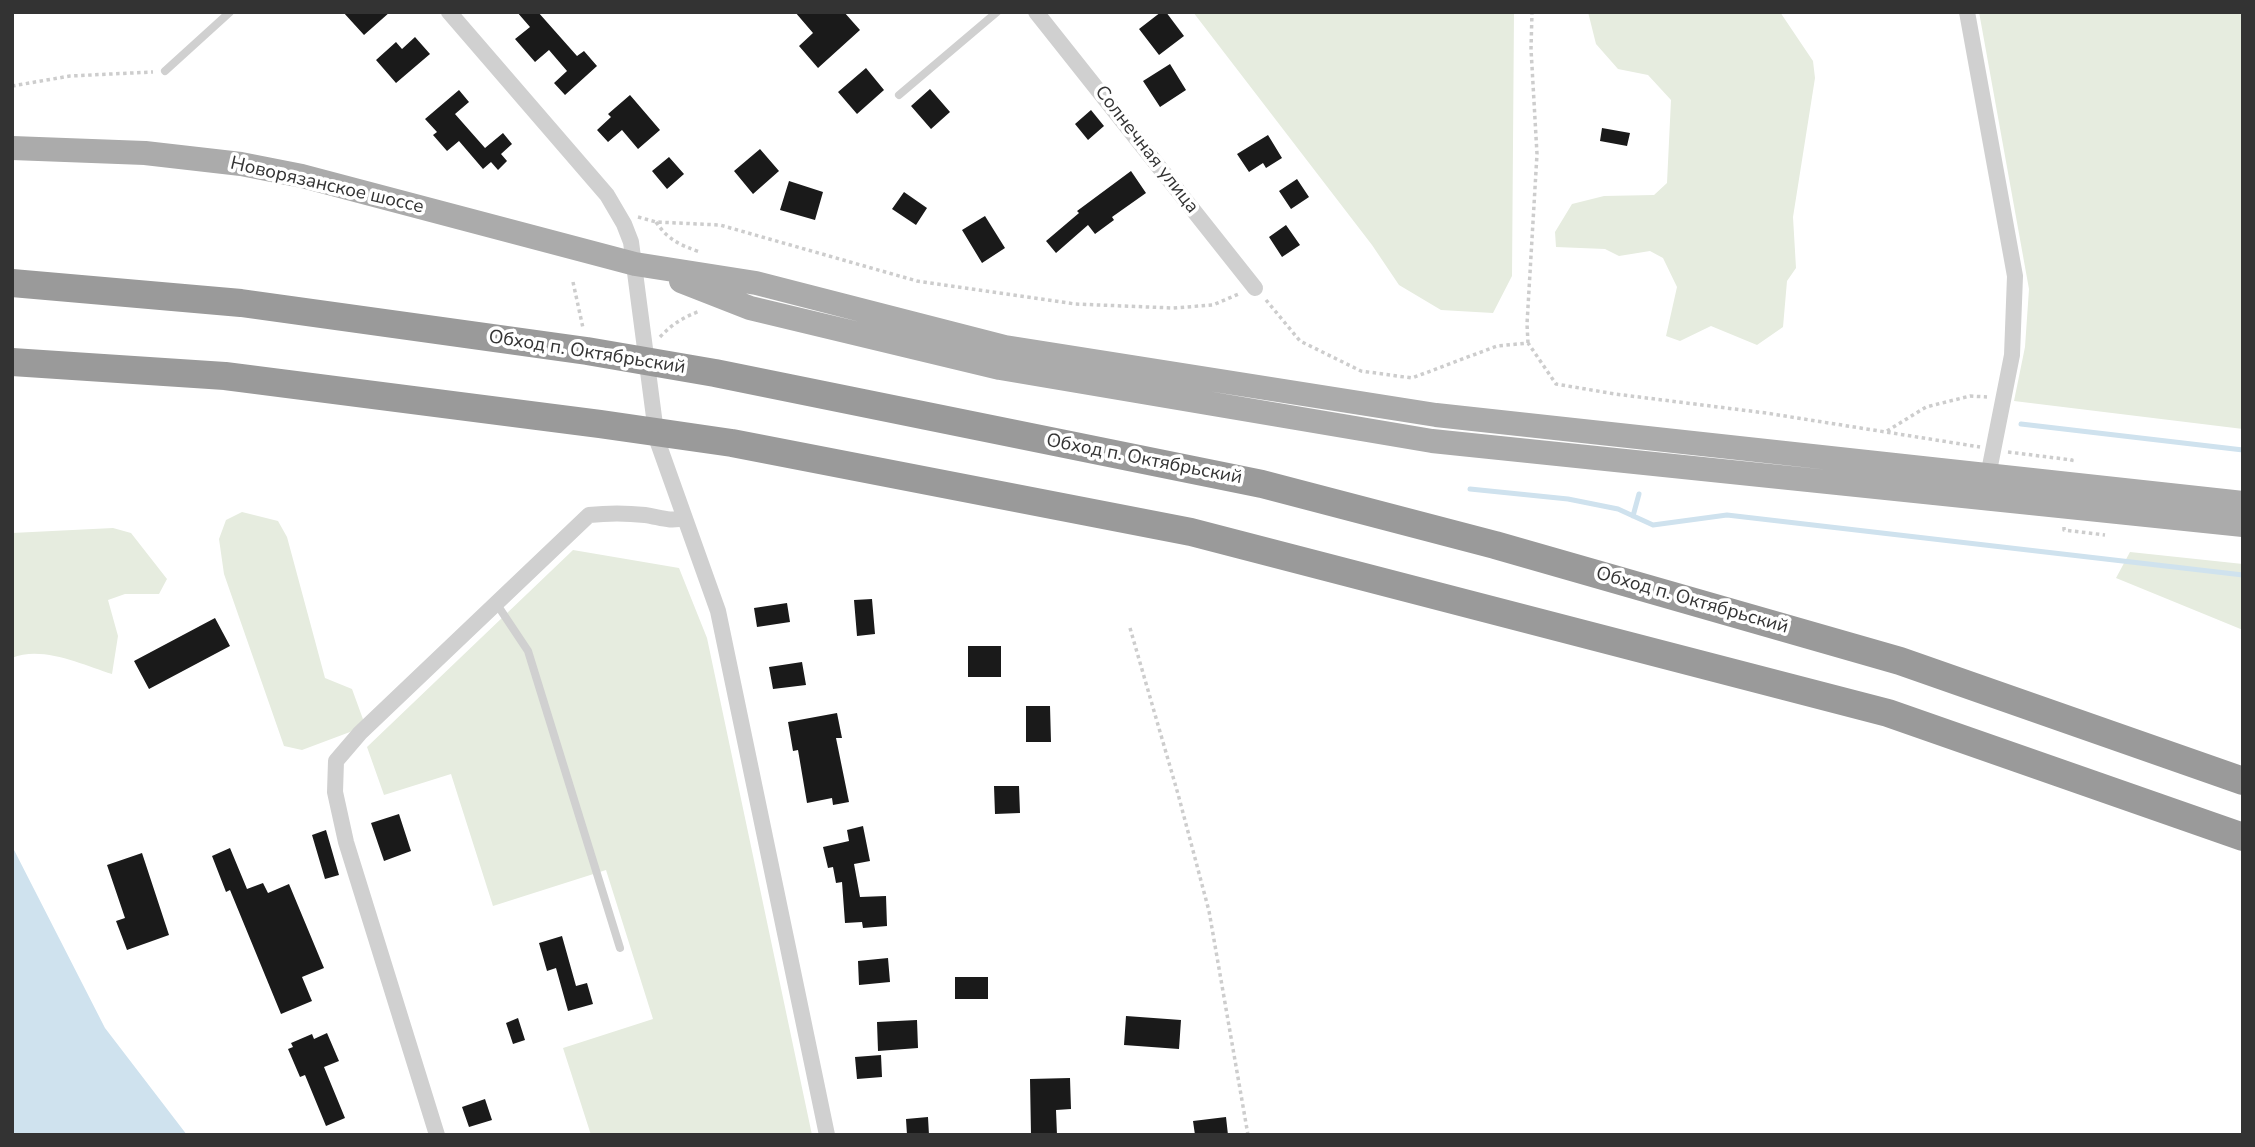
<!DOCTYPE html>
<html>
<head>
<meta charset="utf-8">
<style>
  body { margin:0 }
  #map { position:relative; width:2255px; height:1147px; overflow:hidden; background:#fff; font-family:"Nunito Sans",sans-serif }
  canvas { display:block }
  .frame { position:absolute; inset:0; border:14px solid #333; pointer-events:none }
</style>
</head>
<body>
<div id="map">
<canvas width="2255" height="1147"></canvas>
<div class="frame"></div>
</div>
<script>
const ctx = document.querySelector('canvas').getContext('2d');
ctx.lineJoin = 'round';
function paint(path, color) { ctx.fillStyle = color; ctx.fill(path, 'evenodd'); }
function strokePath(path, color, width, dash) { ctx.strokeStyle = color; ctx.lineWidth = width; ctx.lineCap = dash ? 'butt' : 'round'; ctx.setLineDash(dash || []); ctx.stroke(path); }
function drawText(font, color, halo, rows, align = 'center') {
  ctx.font = font + ' "Nunito Sans",sans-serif'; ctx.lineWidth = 7; ctx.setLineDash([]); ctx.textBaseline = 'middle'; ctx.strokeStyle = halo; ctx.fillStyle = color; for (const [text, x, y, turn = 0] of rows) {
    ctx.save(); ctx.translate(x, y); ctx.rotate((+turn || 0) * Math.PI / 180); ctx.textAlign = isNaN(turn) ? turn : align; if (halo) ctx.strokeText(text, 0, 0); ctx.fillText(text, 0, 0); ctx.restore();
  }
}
paint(new Path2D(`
  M1193,12H1514L1512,276L1493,313L1441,310L1399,285L1372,245Z
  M1588,12H1780L1813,61L1815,78L1793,217L1796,268L1787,281L1783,327L1757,345L1711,326L1680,341L1666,336L1677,287L1663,258L1650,251L1619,256L1605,249L1556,247L1555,232L1572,204L1604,196L1654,195L1667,183L1671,100L1648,75L1618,69L1596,44Z
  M1979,12H2243V429L2014,401L2025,347L2029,289Z
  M242,512L278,521L287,537L325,678L352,689L364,722L350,732L302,750L284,746L224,574L219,539L226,520Z
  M113,528L131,533L167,579L159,594H125L108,600L118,636L112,674C83,665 42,645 12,658V533Z
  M573,550L679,568L707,638L812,1135H591L563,1048L653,1019L606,870L493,906L451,774L384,795L367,747Z
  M2130,552L2243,564V630L2116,578Z`), '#e6ecdf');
paint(new Path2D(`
  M12,846L105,1028L187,1135H12Z`), '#cfe2ee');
strokePath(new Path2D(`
  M2021,424L2243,450
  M1470,489L1568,499L1618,509L1653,525L1727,515L2243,575
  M1633,516L1639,494`), '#cfe2ee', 5);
paint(new Path2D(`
  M343,12H390L364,35Z
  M517,12H538L577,56L584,51L597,66L565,95L554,83L567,71L549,50L535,62L515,39L530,27Z
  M795,12H844L860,30L818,68L799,46L813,33Z
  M1161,12H1166L1184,36L1159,55L1139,29Z
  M415,37L430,54L396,83L376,60L396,42L402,49Z
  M1170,64L1186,90L1160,107L1143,81Z
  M866,68L884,90L857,114L838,92Z
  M930,89L950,112L931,129L911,106Z
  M459,90L469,102L455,114L485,148L503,133L512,144L501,154L507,161L498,170L491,162L483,169L459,141L447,151L433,135L437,132L425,119Z
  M630,95L660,130L638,149L622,130L608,142L597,130L611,117L608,114Z
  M1091,110L1104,126L1088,140L1075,124Z
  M1602,128L1630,133L1627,146L1600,141Z
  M1268,135L1282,158L1266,168L1263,163L1249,172L1237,154Z
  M760,149L779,171L753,194L734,171Z
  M669,157L684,174L667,189L652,171Z
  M1131,171L1146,193L1112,217L1114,220L1095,234L1088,225L1056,253L1046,241L1079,213L1077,211Z
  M1297,179L1309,197L1291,209L1279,191Z
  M789,181L823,192L815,220L780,210Z
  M904,192L927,208L916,225L892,209Z
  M985,216L1005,248L982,263L962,230Z
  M1286,225L1300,245L1282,257L1269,237Z
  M872,599L875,634L857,636L854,600Z
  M787,603L790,622L757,627L754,608Z
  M215,618L230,646L149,689L134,661Z
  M968,646H1001V677H968Z
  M802,662L806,685L773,689L769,667Z
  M1026,706H1050L1051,742H1026Z
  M837,713L842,738H836L849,802L833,805L832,798L807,803L798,750L793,751L788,722Z
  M994,786H1019L1020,813L995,814Z
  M399,814L411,851L384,861L371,823Z
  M863,826L870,861L854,864L860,897L886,896L887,926L863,928L862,922L845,923L842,882L836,883L833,867L828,868L823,847L849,841L847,830Z
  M326,830L339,875L325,879L312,835Z
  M230,848L247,889L263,883L268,893L289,884L324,968L302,977L312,1001L281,1014L230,890L226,892L212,856Z
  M142,853L169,935L127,950L116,921L125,918L107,865Z
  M562,936L576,986L587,983L593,1004L568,1011L556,968L547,971L539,943Z
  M888,958L890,982L859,985L858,961Z
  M955,977H988V999H955Z
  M1126,1016L1181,1020L1179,1049L1124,1045Z
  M518,1018L525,1040L513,1044L506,1023Z
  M917,1020L918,1048L878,1051L877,1022Z
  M327,1033L339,1061L324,1067L345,1118L326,1126L305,1075L300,1077L288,1049L293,1047L291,1043L312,1034L314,1039Z
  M881,1055L882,1077L857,1079L855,1057Z
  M1070,1078L1071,1109L1056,1110L1057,1135H1031L1030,1079Z
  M485,1099L492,1120L469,1127L462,1107Z
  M928,1117L929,1135H907L906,1119Z
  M1226,1117L1228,1135H1195L1193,1121Z`), '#1a1a1a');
strokePath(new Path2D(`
  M12,86L70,76L153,72
  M638,217L656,222L720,225L917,281L1075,304L1173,308L1213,305L1241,293
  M656,222C668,240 680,245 700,252
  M573,282L583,328
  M1266,300L1300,341L1361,371L1412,378L1497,346L1528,343L1556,384L1615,394L1766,413L1980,447
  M660,337C672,324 684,317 700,311
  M1528,343L1527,324L1537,154L1531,49L1532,12
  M1887,431L1926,407L1970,396L1987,397
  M2008,452L2072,460L2071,464
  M2064,527V530L2105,535
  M1130,628L1178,794L1209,911L1248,1135`), '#cdcdcd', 3.5, [3.5, 3.5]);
strokePath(new Path2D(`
  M165,71L230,12
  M899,95L997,12
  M496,603L528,651L620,948`), '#d0d0d0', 8);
strokePath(new Path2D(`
  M449,12L607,195L624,224L631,242L657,440L718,611L827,1135
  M1036,12L1255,288
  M1967,12L2015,276L2012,355L1988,476
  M437,1135L346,842L335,792L336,761L360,733L589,515C607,513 627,513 645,515C660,517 669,522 684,518`), '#d0d0d0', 16);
strokePath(new Path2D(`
  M12,148L145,153L241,164L302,176L635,264L756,283L1005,347L1436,415L2243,503
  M681,281L750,308L1000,368L1432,441L2243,525`), '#ababab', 24);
strokePath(new Path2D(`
  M12,283L241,303L587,351L715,373L1262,484L1495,545L1900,661L2243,781
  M12,362L225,376L600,424L732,443L1191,532L1888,713L2243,837`), '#9a9a9a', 28);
drawText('19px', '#333', '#fff', [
  ["Солнечная улица",1146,150,52],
  ["Новорязанское шоссе",327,186,13],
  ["Обход п. Октябрьский",587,353,9],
  ["Обход п. Октябрьский",1144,460,11],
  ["Обход п. Октябрьский",1692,601,16]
]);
</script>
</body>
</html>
